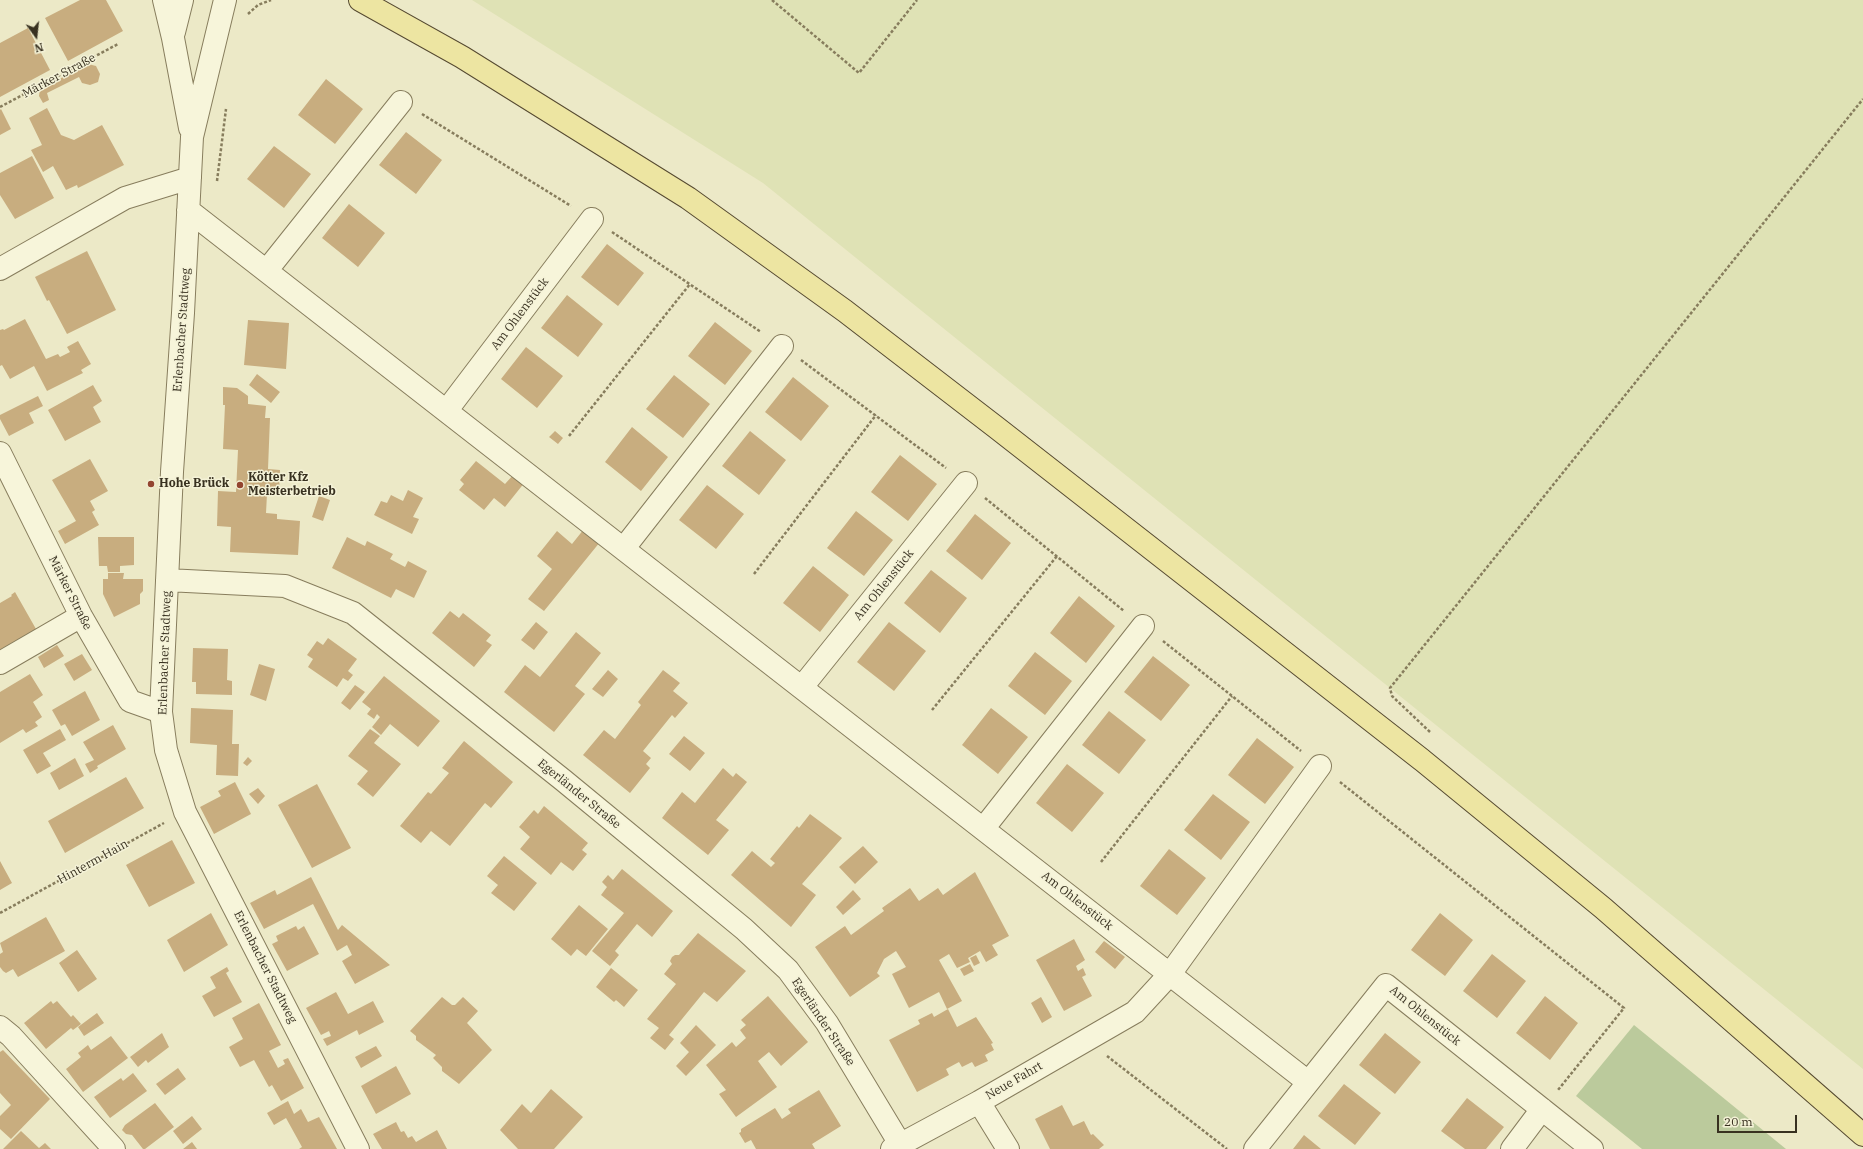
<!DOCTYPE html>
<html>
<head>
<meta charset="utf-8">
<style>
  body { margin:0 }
  #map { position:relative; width:1863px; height:1149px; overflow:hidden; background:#ece9c7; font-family:"IBM Plex Serif",serif }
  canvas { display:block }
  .north { position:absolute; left:16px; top:16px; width:40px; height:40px; -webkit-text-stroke:3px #f4f2d7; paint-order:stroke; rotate:165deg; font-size:11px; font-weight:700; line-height:16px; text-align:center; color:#383120 }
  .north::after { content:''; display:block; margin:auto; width:14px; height:18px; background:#383120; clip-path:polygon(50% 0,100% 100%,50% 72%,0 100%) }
  .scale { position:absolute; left:1717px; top:1115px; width:80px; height:18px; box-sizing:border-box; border:2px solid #383120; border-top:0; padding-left:5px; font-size:12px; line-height:14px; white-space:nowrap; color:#383120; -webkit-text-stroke:3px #f4f2d7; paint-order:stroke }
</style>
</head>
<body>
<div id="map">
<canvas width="1863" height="1149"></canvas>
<div class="north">N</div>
<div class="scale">20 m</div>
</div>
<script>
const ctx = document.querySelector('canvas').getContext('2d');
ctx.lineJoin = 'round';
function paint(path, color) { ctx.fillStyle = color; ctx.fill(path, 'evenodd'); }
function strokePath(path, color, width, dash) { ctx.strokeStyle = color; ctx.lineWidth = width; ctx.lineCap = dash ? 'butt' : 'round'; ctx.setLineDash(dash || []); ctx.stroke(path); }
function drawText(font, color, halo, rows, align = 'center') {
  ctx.font = font + ' "IBM Plex Serif",serif'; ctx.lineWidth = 3; ctx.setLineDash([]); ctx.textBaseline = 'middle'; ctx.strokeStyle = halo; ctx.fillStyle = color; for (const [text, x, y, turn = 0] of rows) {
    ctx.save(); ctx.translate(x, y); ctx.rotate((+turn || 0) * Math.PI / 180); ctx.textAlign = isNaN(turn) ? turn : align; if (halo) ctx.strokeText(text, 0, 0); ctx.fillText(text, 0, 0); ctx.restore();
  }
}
paint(new Path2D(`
  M472,0H1863V1069L763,183Z`), '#dfe2b5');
paint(new Path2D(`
  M1634,1025L1786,1149H1642L1576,1096Z`), '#bbca9c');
paint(new Path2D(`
  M80,0H106L123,31L68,61L45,18Z
  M28,28L50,70L0,97V43Z
  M88,64L96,66L100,74L98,82L90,85L82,83L79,77L47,93L49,100L43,103L39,96L40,89Z
  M326,79L363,109L335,144L298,115Z
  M47,108L61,135L74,140L102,125L124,165L78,188L77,185L66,190L53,166L43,172L31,150L42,145L29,118Z
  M1,109L11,129L0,135V110Z
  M406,132L442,160L416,194L379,165Z
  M274,146L311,174L284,208L247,179Z
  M32,156L54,198L15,219L0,195V173Z
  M349,204L385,233L358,267L322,238Z
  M607,244L644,273L618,306L581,277Z
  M87,251L116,310L67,334L49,300L47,301L35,277Z
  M567,295L603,324L578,357L541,328Z
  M25,319L46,359L58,354L60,357L70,352L67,347L78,341L91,364L81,370L83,373L47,391L34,366L10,379L2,365L0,366V330L3,329L4,330Z
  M248,320L289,323L286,369L244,365Z
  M715,322L752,351L725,385L688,356Z
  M526,347L563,376L537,408L501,379Z
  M257,374L280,392L271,403L249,385Z
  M674,375L710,404L683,438L646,409Z
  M793,377L829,406L801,441L765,412Z
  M93,385L102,401L93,407L101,422L65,441L48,410Z
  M223,387L237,388L248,396V404L266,406L265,418H270L268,469L280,470L279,494H267L266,513L277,514V519L300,521L298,555L230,552L231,527L217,526L218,491L236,492L238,450L223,449L225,405H223Z
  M38,396L43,406L29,413L34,423L9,436L0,419V415Z
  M632,427L668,457L641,491L605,462Z
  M555,431L563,438L558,444L549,437Z
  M750,431L786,460L759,495L722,466Z
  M900,455L937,484L908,521L871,492Z
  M90,459L108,491L90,501L95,510L92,512L99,525L65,544L58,531L76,521L52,480Z
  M476,461L505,484L514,474L525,482L505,507L494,498L484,510L459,490L464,484L460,480Z
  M707,485L744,514L716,549L679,520Z
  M408,490L423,498L413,517L419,519L412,534L374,515L381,501L387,503L391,495L403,501Z
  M319,496L330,500L323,521L312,517Z
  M856,511L893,540L864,576L827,548Z
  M975,514L1011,543L982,580L946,551Z
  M584,529L600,542L544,611L528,599L552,569L537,556L557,531L572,544Z
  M98,537H134V565L120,566V572H108L107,566H99Z
  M347,537L365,546L367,541L393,554L390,559L405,567L408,561L427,571L414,598L396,589L391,598L332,568Z
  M813,566L849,595L820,632L783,603Z
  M931,570L967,598L940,633L904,603Z
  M108,573H124L123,579H143V591L140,594V604L114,617L103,594V579H108Z
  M15,592L36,629L0,651V603L12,596L11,595Z
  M1079,596L1115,626L1086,663L1050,633Z
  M450,611L459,618L463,613L491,635L486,641L492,645L474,667L432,633Z
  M536,622L548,632L534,650L521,640Z
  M889,622L926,651L894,691L857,662Z
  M576,632L601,653L575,686L585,694L554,732L504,692L525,665L540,677Z
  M328,638L357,659L348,671L353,675L348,681L343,678L337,687L308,667L313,659L307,655L317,641L323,645Z
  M57,645L64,656L44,668L38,657Z
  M193,648L228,649L227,680L232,681V695L196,694V682H192Z
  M1035,652L1072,681L1045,715L1008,686Z
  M82,654L92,670L74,681L64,664Z
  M1153,656L1190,685L1161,721L1124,692Z
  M259,664L275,669L266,701L250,695Z
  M608,670L618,679L603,697L592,689Z
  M663,670L680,683L673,691L688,703L675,718L672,715L643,751L651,758L646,764L650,768L630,793L583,755L604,730L615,739L641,705L638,702Z
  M30,674L43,695L33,702L42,717L35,722L38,726L26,733L23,729L0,743V692Z
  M384,676L440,721L418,747L390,724L381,735L372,727L380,717L377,714L374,719L367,714L371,709L362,702Z
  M355,685L365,692L350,710L341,703Z
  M85,691L100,720L72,736L65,724L61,726L52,710Z
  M191,708L233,710L232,744H239L238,776L216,775L217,745L190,743Z
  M991,708L1028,737L998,774L962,745Z
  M1109,711L1146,740L1119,774L1082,745Z
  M113,725L126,749L97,766L98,768L90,773L85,764L94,760L83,742Z
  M60,729L66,740L43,753L51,766L37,774L23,750Z
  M370,729L380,736L374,743L401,764L373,797L357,784L368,771L348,756Z
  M684,736L705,753L690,771L669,754Z
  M1257,738L1294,767L1265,804L1228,775Z
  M464,741L513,782L491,808L485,803L450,846L431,831L421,843L400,826L428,792L431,794L449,773L442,768Z
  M248,757L252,761L247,766L243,763Z
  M75,758L84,776L59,790L50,773Z
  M1067,764L1104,793L1072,832L1036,803Z
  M723,768L733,777L736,773L747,782L716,820L729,830L708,855L662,818L682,792L695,803Z
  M126,777L144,808L65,853L48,821Z
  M235,782L251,814L214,834L200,807L221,796L218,791Z
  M317,784L351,848L312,868L278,805Z
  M258,788L265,796L258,804L249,794Z
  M1213,794L1250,822L1221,860L1184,830Z
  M544,806L588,843L582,850L587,854L573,871L561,862L551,875L520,849L530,837L519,827L534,810L538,814Z
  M810,814L842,838L802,884L816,895L791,927L731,875L752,851L771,867L775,863L770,859L797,826L799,828Z
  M172,840L195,883L149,907L126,865Z
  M863,846L878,862L855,884L839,867Z
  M1169,849L1206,878L1177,915L1140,886Z
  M504,856L537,883L514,911L491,893L498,885L487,876Z
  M0,861L12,883L0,890Z
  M622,869L673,911L652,937L637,924L615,951L619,955L610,966L592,951L624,913L601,895L607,887L602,882L608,875L613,880Z
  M975,872L1009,936L992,945L998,955L986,962L980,951L968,958L970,962L957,968L949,954L939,960L962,1001L947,1009L939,992L909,1008L892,974L906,967L896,951L884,959L877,973L880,976L850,997L815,947L845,926L851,935L884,911L882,908L910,888L919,901L938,888L943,895Z
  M311,877L338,930L342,925L390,965L355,984L342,961L352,955L347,945L337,951L313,904L264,929L250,903L275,890L277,895Z
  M853,890L861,899L843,915L836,907Z
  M579,905L608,929L586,956L577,949L571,956L551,939Z
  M211,913L228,945L184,972L167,940Z
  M1440,913L1473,940L1445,976L1411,950Z
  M46,917L65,951L18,977L13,969L6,973L3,971L0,967V954L3,952L0,943Z
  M296,926L298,930L304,926L319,954L287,971L272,944L278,941L276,936Z
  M698,933L746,971L717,1002L704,992L669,1035L674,1039L665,1050L650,1038L659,1028L647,1019L676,984L664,974L672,964L670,961L672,957L675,955H679Z
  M1074,939L1085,960L1076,966L1078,971L1083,968L1086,975L1082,977L1092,996L1064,1011L1036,960Z
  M1104,941L1125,957L1115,969L1095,952Z
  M77,950L97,979L78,992L59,963Z
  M1492,954L1526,981L1497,1018L1463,991Z
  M976,955L980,963L974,966L970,958Z
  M970,964L974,971L964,976L960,969Z
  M227,967L229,971L226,973L242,1002L214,1017L202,996L216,988L210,977Z
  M611,968L638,990L624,1007L616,1000L614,1002L596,987Z
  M336,992L348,1014L373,1001L384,1022L359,1035L357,1030L327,1046L323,1039L331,1036L329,1031L321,1035L306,1008Z
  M768,996L808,1042L781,1066L769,1052L758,1061L777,1087L736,1117L719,1094L726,1090L706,1065L732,1042L736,1047L746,1038L740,1030L746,1025L741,1020Z
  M1545,996L1578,1023L1550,1060L1516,1033Z
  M442,997L452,1005H455L463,997L478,1011L467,1023L492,1050L459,1084L442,1071V1067L433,1058L436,1055L416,1040V1036L410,1031Z
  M1041,997L1052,1017L1042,1023L1031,1003Z
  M51,1001L53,1004L57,1001L71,1017L73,1015L81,1024L73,1030L71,1028L46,1049L24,1023Z
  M259,1003L281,1045L269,1051L278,1068L285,1064L283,1060L288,1058L304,1088L281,1101L272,1085L269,1087L254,1060L240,1067L229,1047L243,1039L232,1018Z
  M948,1009L957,1027L976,1017L993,1043L991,1044L994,1050L985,1055L988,1061L975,1067L972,1062L962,1067L959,1062L946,1069L949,1075L917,1092L889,1040L920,1024L918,1020L932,1013L934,1017Z
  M97,1013L104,1023L84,1036L78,1027Z
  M696,1025L716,1045L686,1076L676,1066L689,1052L680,1043Z
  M162,1033L169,1047L148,1063L146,1060L138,1067L130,1057Z
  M1385,1033L1421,1062L1395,1094L1359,1065Z
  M111,1036L128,1058L83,1092L66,1069L81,1057L78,1053L88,1045L91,1050Z
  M376,1046L382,1056L361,1068L355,1057Z
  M3,1050L50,1099L11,1139L0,1129V1116L11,1105L0,1093V1052Z
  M396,1066L411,1094L376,1114L361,1086Z
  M178,1068L186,1079L165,1095L156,1084Z
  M133,1073L147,1091L110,1118L94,1097L121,1078L123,1081Z
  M1344,1084L1381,1113L1355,1145L1318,1116Z
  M551,1089L583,1117L554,1149H518L500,1130L522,1104L531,1113Z
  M819,1090L841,1126L812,1144L815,1149H756L751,1140L745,1143L739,1133L741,1132V1129L775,1108L782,1119L791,1113L788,1109Z
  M1467,1098L1504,1127L1486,1149H1465L1441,1131Z
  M288,1101L294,1114L301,1109L308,1122L319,1117L337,1149H299L302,1147L286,1118L274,1125L267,1113Z
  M155,1103L174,1127L145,1149H143L132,1135L126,1134L122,1130L125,1125Z
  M1062,1105L1073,1126L1084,1121L1091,1135L1093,1134L1104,1145L1099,1149H1050L1035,1119Z
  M192,1116L202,1129L183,1144L173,1131Z
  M396,1122L401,1132L404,1131L408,1138L412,1136L416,1142L437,1130L447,1149H382L373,1134Z
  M21,1131L39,1148L45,1143L51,1149H3Z
  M1304,1135L1321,1149H1293Z
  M192,1142L197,1149H183Z`), '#c8ad7f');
const minor = new Path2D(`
  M164,0L173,38L190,128
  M225,0L192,137L183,313L172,472L161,712L166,750L185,812L358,1149
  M174,32L182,0
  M188,210L1308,1082
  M0,269L125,198L190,178
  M267,270L401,102
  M447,410L592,219
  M0,453L81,616L130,701L161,712
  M624,548L782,346
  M167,580L285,586L353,613L563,780L744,929L788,970L827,1023L900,1144
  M0,663L81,616
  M802,687L966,483
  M983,829L1143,626
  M0,1027L11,1036L114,1149
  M979,1102L1008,1149
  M892,1149L979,1102L1135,1012L1170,974L1320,766
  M1255,1149L1386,985L1592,1149
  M1512,1149L1542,1109`);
const major = new Path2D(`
  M360,0L462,57L688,198L845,311L997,428L1422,760L1603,908L1863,1135`);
strokePath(minor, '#877d5d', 24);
strokePath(major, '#564a31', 24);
strokePath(new Path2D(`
  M772,0L859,73L917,0
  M248,14L258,5L271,0
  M0,107L118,44
  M422,114L571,206
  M217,181L226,109
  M612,232L761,332
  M801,360L946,468
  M569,436L690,284
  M985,498L1124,611
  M754,574L876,415
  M1163,641L1301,751
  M932,710L1057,556
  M1430,732L1392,696L1390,688L1863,99
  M1340,782L1624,1008L1558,1090
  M1101,862L1232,696
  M0,913L164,823
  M1107,1056L1227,1149`), '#877d5d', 2.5, [3, 2]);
strokePath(minor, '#f7f5da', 22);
strokePath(major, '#ede5a2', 22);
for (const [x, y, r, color] of [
  [151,484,4,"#934530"],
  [240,485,4,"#934530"]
]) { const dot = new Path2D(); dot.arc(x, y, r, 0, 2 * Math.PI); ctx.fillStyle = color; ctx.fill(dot); strokePath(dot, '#f4f2d7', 1.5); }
drawText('12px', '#383120', '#f4f2d7', [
  ["Märker Straße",59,76,-28],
  ["Am Ohlenstück",520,314,-53],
  ["Erlenbacher Stadtweg",182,330,-86],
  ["Am Ohlenstück",884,585,-51],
  ["Märker Straße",70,593,63],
  ["Erlenbacher Stadtweg",165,653,-88],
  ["Egerländer Straße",579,794,39],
  ["Hinterm Hain",93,862,-29],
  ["Am Ohlenstück",1077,901,38],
  ["Erlenbacher Stadtweg",265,967,63],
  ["Am Ohlenstück",1425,1016,39],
  ["Egerländer Straße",823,1022,56],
  ["Neue Fahrt",1014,1081,-30]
]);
drawText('bold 12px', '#383120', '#f4f2d7', [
  ["Kötter Kfz",248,478],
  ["Meisterbetrieb",248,492],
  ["Hohe Brück",159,484]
], 'left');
</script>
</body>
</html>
